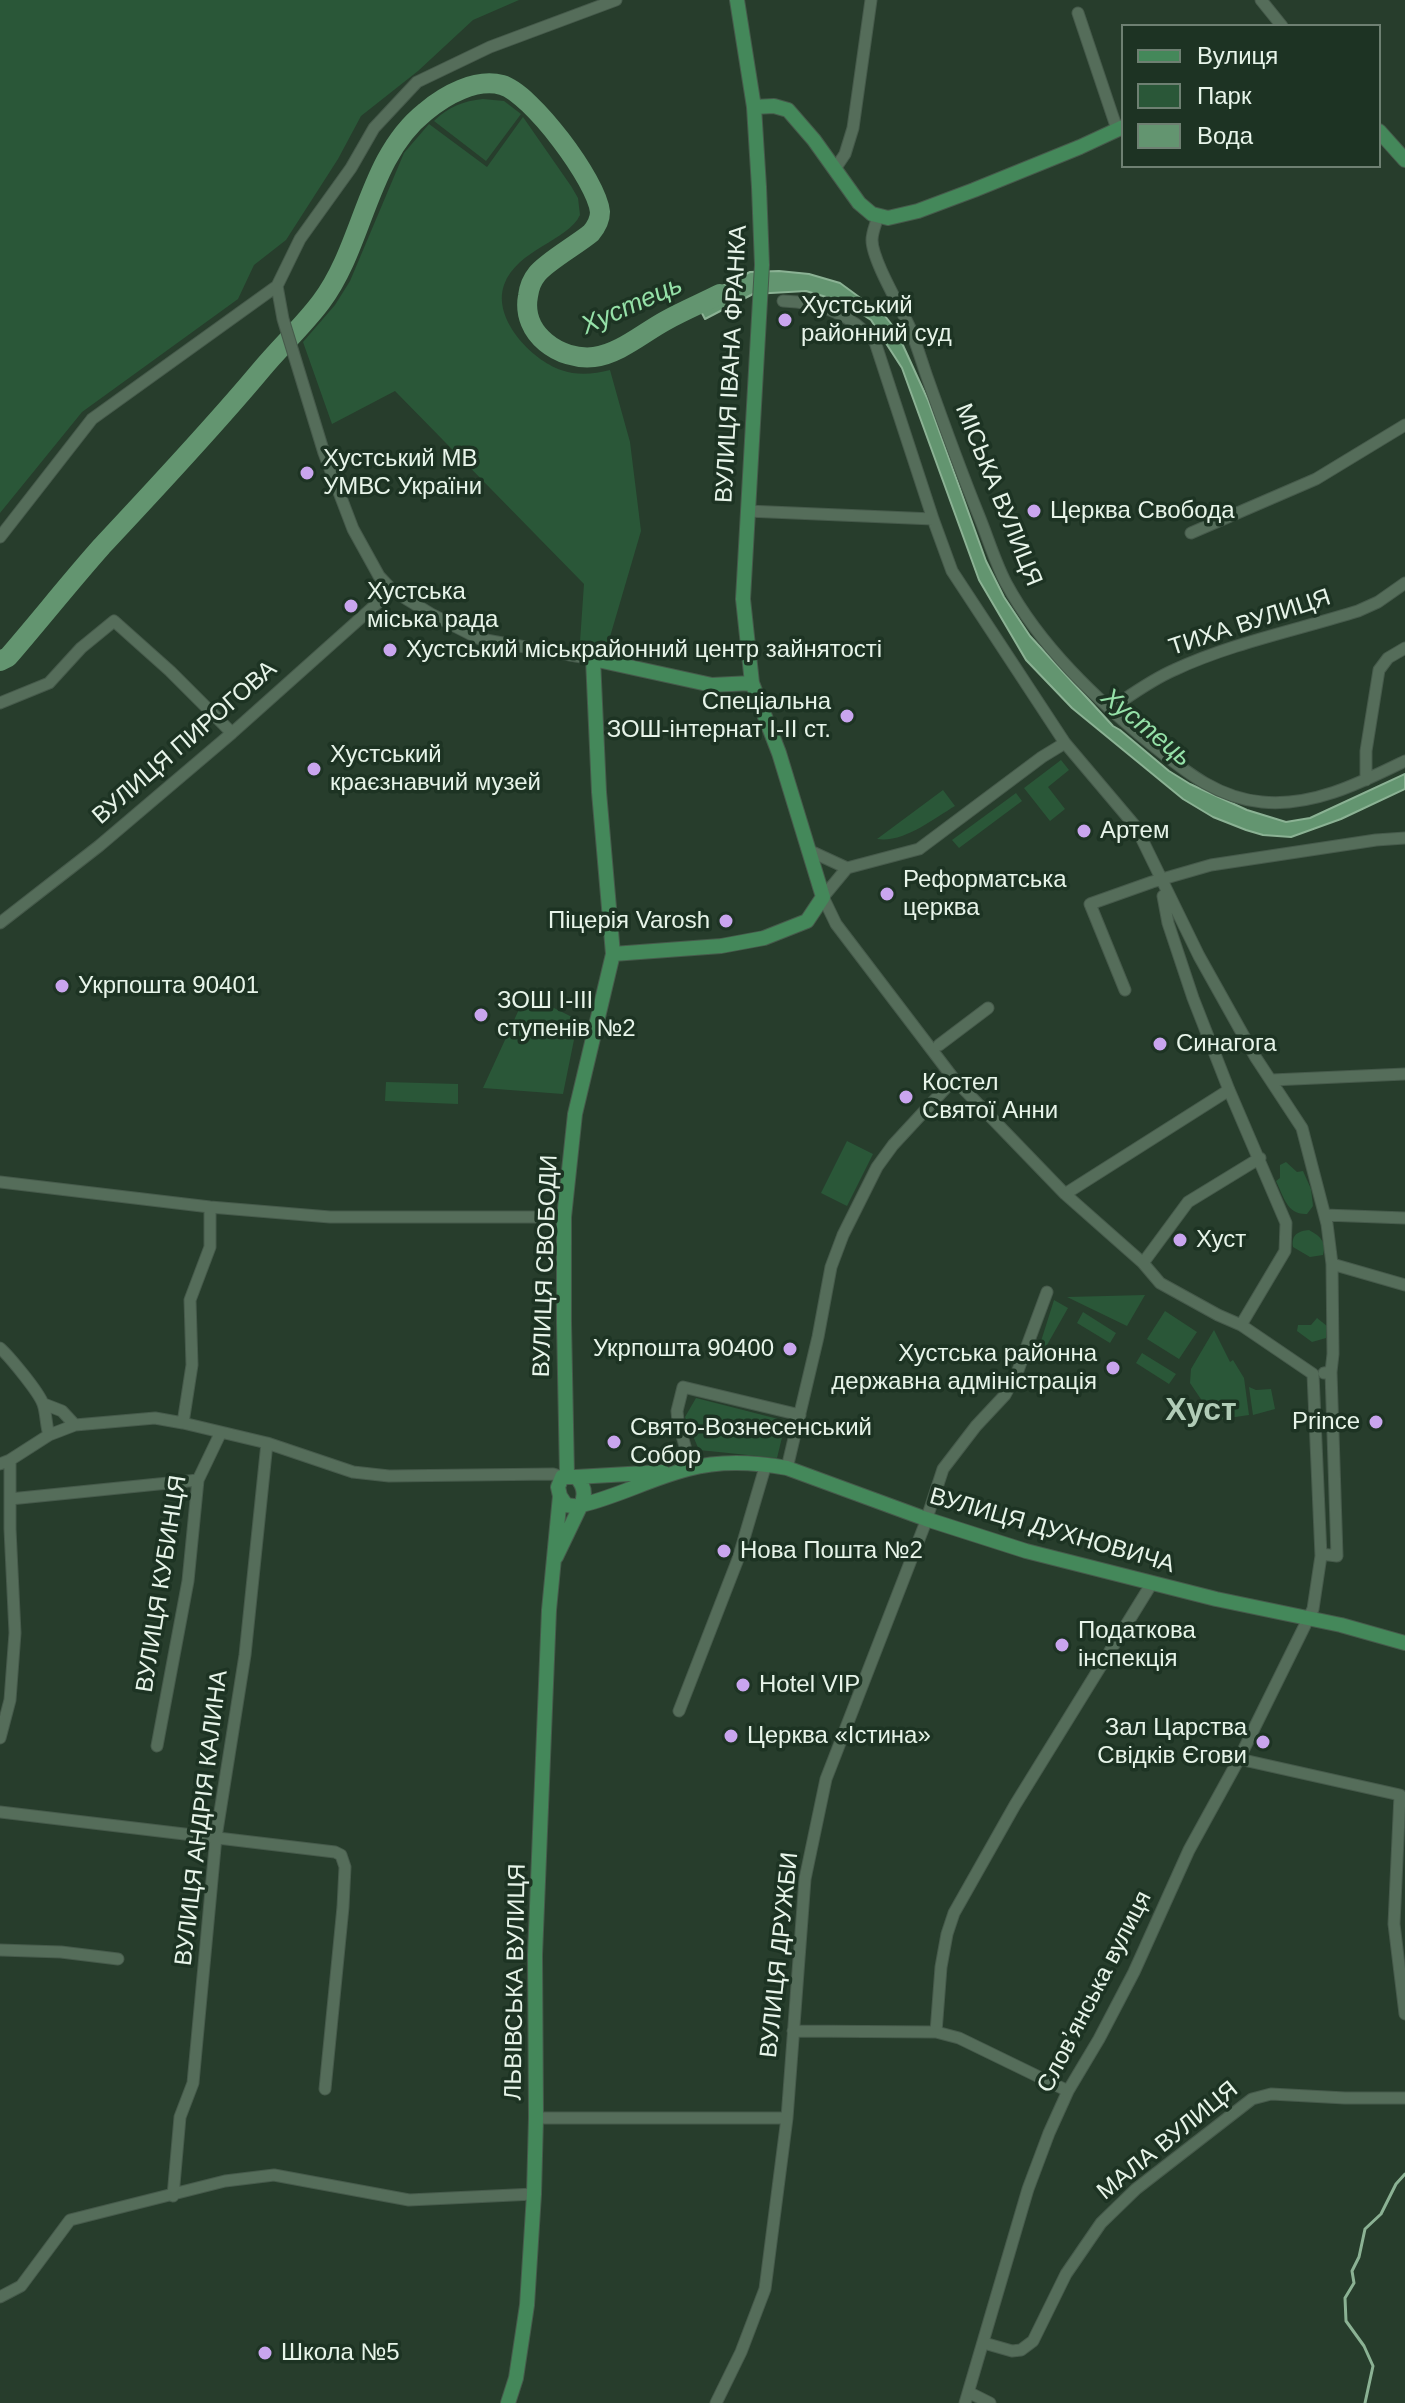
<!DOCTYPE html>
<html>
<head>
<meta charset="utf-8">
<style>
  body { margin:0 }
  #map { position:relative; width:1405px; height:2403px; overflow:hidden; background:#273d2c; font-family:Arial,sans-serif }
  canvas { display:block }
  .legend { position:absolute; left:1121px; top:24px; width:260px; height:144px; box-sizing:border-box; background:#1d3323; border:2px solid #6e8072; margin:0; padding:10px 14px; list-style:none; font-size:24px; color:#e7f4e9 }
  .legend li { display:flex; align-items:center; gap:16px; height:40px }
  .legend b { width:40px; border:2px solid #6e8072 }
</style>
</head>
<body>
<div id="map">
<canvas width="1405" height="2403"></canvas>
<ul class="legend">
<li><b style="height:10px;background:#44885a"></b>Вулиця</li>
<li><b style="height:22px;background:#2a5738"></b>Парк</li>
<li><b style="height:22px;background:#639570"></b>Вода</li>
</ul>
</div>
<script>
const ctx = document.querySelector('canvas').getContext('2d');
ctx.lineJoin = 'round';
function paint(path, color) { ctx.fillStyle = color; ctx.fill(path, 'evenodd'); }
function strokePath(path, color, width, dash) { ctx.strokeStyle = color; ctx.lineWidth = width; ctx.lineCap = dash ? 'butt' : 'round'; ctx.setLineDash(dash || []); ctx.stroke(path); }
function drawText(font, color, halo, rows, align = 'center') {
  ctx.font = font + ' Arial,sans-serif'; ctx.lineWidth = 7; ctx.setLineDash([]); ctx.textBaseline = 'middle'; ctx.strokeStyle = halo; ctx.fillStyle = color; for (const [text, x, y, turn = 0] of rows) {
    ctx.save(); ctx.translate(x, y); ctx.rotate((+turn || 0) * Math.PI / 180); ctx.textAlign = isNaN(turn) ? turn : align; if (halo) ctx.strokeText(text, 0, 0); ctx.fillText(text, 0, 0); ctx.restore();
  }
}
paint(new Path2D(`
  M0,0H519L473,20L418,71L361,116L338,159L286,240L254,265L238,299L82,412L0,513Z
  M483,99L504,101L521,114L486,161L434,121C448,107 463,101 483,99Z
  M523,117L571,186L578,198L580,215C568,241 517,249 504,285C492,319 532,360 561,370C578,376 594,374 610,370L630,442L641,531L607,647L580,642L584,584L395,391L332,424L303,342L335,305L350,281L404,153L429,124L487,167Z
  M1061,760L1069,770L1048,787L1065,809L1050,821L1024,788Z
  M943,790L955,806C933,819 904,843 877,839Z
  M1016,793L1022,801L959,848L952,840Z
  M526,994L578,1020L563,1094L483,1088Z
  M386,1082L458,1084V1104L385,1101Z
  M847,1141L873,1154L847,1206L821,1193Z
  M1286,1162L1297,1172L1303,1171L1311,1189L1313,1206L1307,1214C1287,1215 1284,1197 1276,1181L1280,1178V1165Z
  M1309,1230C1320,1236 1327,1242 1323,1255L1310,1257L1293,1247C1291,1234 1299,1231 1309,1230Z
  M1145,1295L1127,1326L1067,1297Z
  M1054,1300L1068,1308L1039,1359L1036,1357Z
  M1165,1311L1197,1332L1179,1359L1147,1339Z
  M1083,1312L1116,1333L1110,1343L1077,1323Z
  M1317,1318L1327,1326L1326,1338L1312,1342L1297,1331L1298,1325H1311Z
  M1214,1330L1230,1362L1233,1360L1244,1378L1249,1415L1215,1420L1190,1383L1191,1369Z
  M1142,1353L1176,1374L1169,1384L1136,1363Z
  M1249,1387L1256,1390L1271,1389L1275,1409L1253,1415Z
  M696,1398L786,1421L777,1458L699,1450L685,1417Z`), '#2a5738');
const water = new Path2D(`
  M779,271L809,274L840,283L885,316L896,330L928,400L986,561L1004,597L1030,636L1113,726L1120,730L1169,771L1190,784L1247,810L1286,822L1310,818L1405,774V789L1341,819L1291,837L1263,835L1246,830L1213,817L1183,799L1072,708L1026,660L979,580L902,368L871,320L843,302L806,291L753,294L705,319L695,300L750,272Z`);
paint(water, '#639570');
strokePath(water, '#8bb294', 2);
strokePath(new Path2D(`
  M1365,2403L1373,2366L1364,2346L1346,2321L1345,2298L1354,2283L1352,2271L1359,2257L1365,2229L1381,2214L1396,2184L1405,2174`), '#8bb294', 3);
strokePath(new Path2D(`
  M0,661L8,657C40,620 70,582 102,546C156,488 210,431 261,370C280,347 303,326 321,302C364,245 367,158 425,112C445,95 476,78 502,85C531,93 597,181 600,212C600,220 596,227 591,233C578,244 546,262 537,274C532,280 529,288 528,296C521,334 560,361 594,357C619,354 643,333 665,321C683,311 702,303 720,294`), '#639570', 20);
const minor = new Path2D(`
  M1261,0L1282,26
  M1078,13L1117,129
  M835,169L845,154L853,128L871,0
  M878,216C876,224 872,232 872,240C872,260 901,308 910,328C916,343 921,359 926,374C943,422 960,469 979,516C988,538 995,562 1006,583C1040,646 1096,699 1151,744C1185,771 1217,798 1262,802C1313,807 1360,783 1405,761
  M277,286L283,319L324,453L353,529L379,576L392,590L431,614L480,639L593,659
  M783,301C818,302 851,314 875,342L933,519L952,571L1065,743L1136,827L1199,956L1256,1058L1302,1128L1327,1224L1332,1264L1333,1354L1331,1372
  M747,511L933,519
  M1191,533L1316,479L1405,425
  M0,537L92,419L277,286L300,239L351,168L374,128L417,82L490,47L616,0
  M0,703L49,683L81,648L114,621L170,671L232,733
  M1110,709C1131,695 1151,680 1174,670C1232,643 1297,630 1358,611L1378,602L1405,583
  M1366,780V751L1379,670L1388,658L1405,648
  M808,850L847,868L919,849L1042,757L1065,743
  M847,868L823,897L836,924L954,1079L1065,1194L1143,1263L1160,1283L1218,1315L1241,1325L1313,1374L1321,1556L1313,1609L1239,1759L1189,1850L1134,1972L1099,2039L1068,2091L1049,2133L1028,2189L965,2403
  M1163,896L1168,923L1193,998L1229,1090L1286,1223L1285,1251L1241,1325
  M0,923L99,846L232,733L392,590
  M1125,990L1090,904L1152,882L1211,865L1376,840L1405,838
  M939,1045L988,1008
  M1272,1080L1405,1074
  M0,1182L210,1207L330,1217H564
  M1065,1194L1229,1090
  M1325,1215L1405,1218
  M1143,1263L1188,1202L1260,1158
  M1332,1264L1405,1285
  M0,1348C9,1356 39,1392 43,1404C46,1411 46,1426 49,1435
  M44,1404L62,1411L75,1425
  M183,1423L192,1365L190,1300L210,1247V1207
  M0,1464L10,1460L49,1435L75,1425L155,1418L183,1423L267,1443L353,1472L389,1476L553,1474L562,1477
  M691,1468L678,1421L677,1411L683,1387L800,1415
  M787,1468L818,1337L831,1267L843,1235L877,1167L893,1145L954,1079
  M10,1499L198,1480
  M1321,1554L1337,1556L1331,1372L1324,1373
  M679,1711L738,1559L766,1464
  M0,1738L10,1700L15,1633L10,1529V1460
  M157,1746L188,1581L198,1480L221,1432
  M1239,1759L1400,1795L1394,1924L1405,2014
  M0,1812L335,1852L341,1855L345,1867L343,1907L325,2089
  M0,1950L61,1952L118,1959
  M793,2031L936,2032L959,2038L1068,2091
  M936,2032L941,1967L947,1934L954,1913L1015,1805L1152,1583
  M536,2118H787
  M173,2196L180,2117L193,2083L216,1837L245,1655L267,1443
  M0,2297L21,2286L70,2220L225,2181L274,2175L409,2200L534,2194
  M984,2343L1012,2351L1021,2350L1033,2341L1066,2274L1101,2223L1136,2189L1252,2099L1271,2094L1345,2098H1405
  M970,2393L990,2403
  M716,2403L741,2352L765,2289L787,2118L805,1879L826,1779L925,1524L943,1469L976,1426L1005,1395L1017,1373L1047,1292`);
const major = new Path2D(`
  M754,107L774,106L788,110L814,140L859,203L872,214L888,218L918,211L974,190L1080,147L1123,127
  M1379,131L1405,160
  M613,954L721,946L764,938L807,921L823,897L779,753L752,683L743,599L762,265L759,187L754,107L737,0
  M567,1476L564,1323V1217L575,1114L613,954L599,792L593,659L712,685L752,683
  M576,1477L663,1472
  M582,1505C619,1496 652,1478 688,1469C721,1460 754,1462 787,1468L926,1519L1026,1551L1216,1599L1341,1625L1405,1643
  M556,1557L580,1507
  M508,2403L516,2378L527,2305L534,2194L536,2118L535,1955L549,1610L560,1496L558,1487L562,1477H576C585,1486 586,1496 580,1507L566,1505L560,1496`);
strokePath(minor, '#465a4b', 13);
strokePath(major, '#465a4b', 16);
strokePath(minor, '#556d5a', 11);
strokePath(major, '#44885a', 14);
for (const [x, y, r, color] of [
  [785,320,8,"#c9a5ee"],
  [307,473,8,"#c9a5ee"],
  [1034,511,8,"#c9a5ee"],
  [351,606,8,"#c9a5ee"],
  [390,650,8,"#c9a5ee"],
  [847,716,8,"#c9a5ee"],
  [314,769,8,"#c9a5ee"],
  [1084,831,8,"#c9a5ee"],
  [887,894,8,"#c9a5ee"],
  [726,921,8,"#c9a5ee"],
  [62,986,8,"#c9a5ee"],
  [481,1015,8,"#c9a5ee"],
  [1160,1044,8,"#c9a5ee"],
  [906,1097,8,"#c9a5ee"],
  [1180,1240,8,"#c9a5ee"],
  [790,1349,8,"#c9a5ee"],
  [1113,1368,8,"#c9a5ee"],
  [1376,1422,8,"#c9a5ee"],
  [614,1442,8,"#c9a5ee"],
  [724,1551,8,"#c9a5ee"],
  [1062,1645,8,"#c9a5ee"],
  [743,1685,8,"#c9a5ee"],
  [731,1736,8,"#c9a5ee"],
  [1263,1742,8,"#c9a5ee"],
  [265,2353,8,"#c9a5ee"]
]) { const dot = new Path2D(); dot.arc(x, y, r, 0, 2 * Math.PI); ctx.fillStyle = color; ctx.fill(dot); strokePath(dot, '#1d3323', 3); }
drawText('24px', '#e7f4e9', '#1d3323', [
  ["Хустський",801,306],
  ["районний суд",801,334],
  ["Хустський МВ",323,459],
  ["УМВС України",323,487],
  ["Церква Свобода",1050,511],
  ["Хустська",367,592],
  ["міська рада",367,620],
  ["Хустський міськрайонний центр зайнятості",406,650],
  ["Спеціальна",831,702,"right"],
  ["ЗОШ-інтернат І-ІІ ст.",831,730,"right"],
  ["Хустський",330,755],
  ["краєзнавчий музей",330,783],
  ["Артем",1100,831],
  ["Реформатська",903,880],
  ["церква",903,908],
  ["Піцерія Varosh",710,921,"right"],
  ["Укрпошта 90401",78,986],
  ["ЗОШ І-ІІІ",497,1001],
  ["ступенів №2",497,1029],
  ["Синагога",1176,1044],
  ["Костел",922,1083],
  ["Святої Анни",922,1111],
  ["Хуст",1196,1240],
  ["Укрпошта 90400",774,1349,"right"],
  ["Хустська районна",1097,1354,"right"],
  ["державна адміністрація",1097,1382,"right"],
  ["Prince",1360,1422,"right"],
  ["Свято-Вознесенський",630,1428],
  ["Собор",630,1456],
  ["Нова Пошта №2",740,1551],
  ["Податкова",1078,1631],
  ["інспекція",1078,1659],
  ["Hotel VIP",759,1685],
  ["Зал Царства",1247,1728,"right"],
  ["Свідків Єгови",1247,1756,"right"],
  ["Церква «Істина»",747,1736],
  ["Школа №5",281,2353]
], 'left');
drawText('24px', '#e7f4e9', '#1d3323', [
  ["ВУЛИЦЯ ІВАНА ФРАНКА",732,364,-87],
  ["МІСЬКА ВУЛИЦЯ",998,495,68],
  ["ТИХА ВУЛИЦЯ",1250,623,-18],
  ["ВУЛИЦЯ ПИРОГОВА",185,743,-41],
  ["ВУЛИЦЯ СВОБОДИ",546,1266,-88],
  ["ВУЛИЦЯ ДУХНОВИЧА",1052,1531,16],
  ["ВУЛИЦЯ КУБИНЦЯ",162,1584,-81],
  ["ВУЛИЦЯ АНДРІЯ КАЛИНА",202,1818,-83],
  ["ВУЛИЦЯ ДРУЖБИ",780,1955,-84],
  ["ЛЬВІВСЬКА ВУЛИЦЯ",516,1982,-89],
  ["Словʼянська вулиця",1095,1992,-63],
  ["МАЛА ВУЛИЦЯ",1168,2141,-39]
]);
drawText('italic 26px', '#95e1a8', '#1d3323', [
  ["Хустець",632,306,-24],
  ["Хустець",1146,728,39]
]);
drawText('bold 32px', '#b1ccb7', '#1d3323', [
  ["Хуст",1201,1411]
]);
</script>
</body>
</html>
